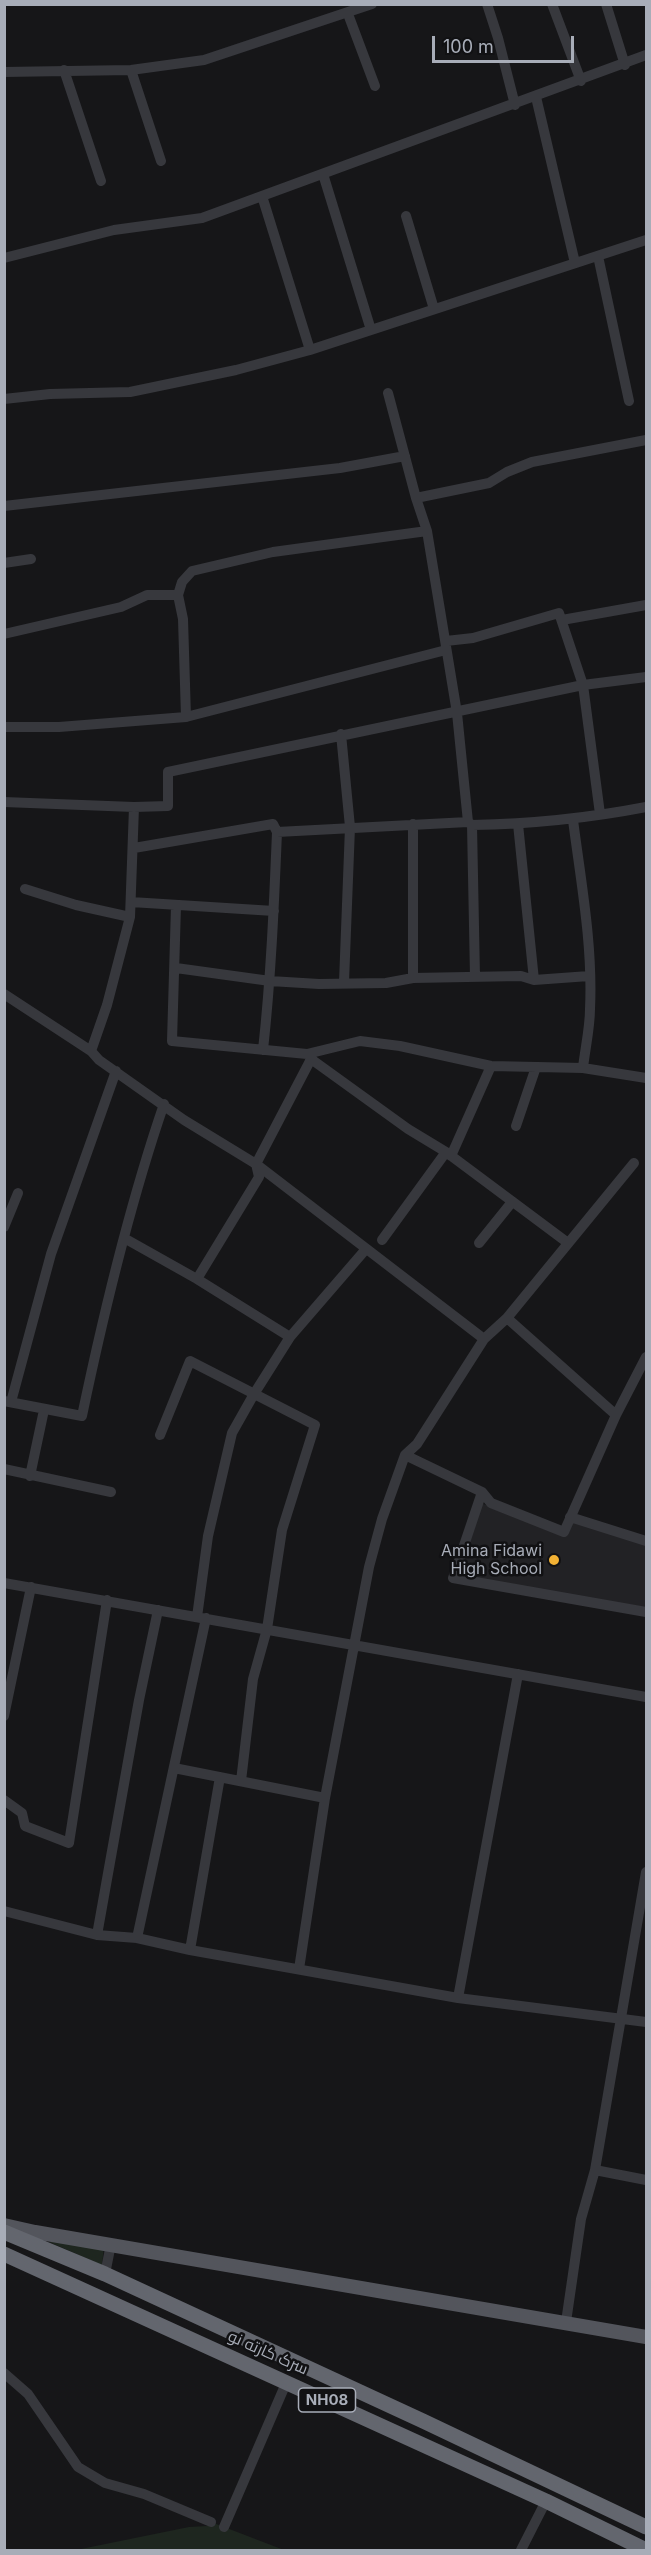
<!DOCTYPE html>
<html>
<head>
<meta charset="utf-8">
<style>
  body { margin:0 }
  #map { position:relative; width:651px; height:2555px; overflow:hidden; background:#161618; font-family:Inter,sans-serif }
  canvas { display:block }
  .frame { position:absolute; inset:0; border:6px solid #a8adb8; pointer-events:none }
  .scale { position:absolute; left:432px; top:36px; width:142px; height:27px; box-sizing:border-box; border:3px solid #a8adb8; border-top:0; padding-left:8px; font-size:18px; line-height:21px; white-space:nowrap; color:#a8adb8; -webkit-text-stroke:4px #111113; paint-order:stroke }
</style>
</head>
<body>
<div id="map">
<canvas width="651" height="2555"></canvas>
<div class="frame"></div>
<div class="scale">100 m</div>
</div>
<script>
const ctx = document.querySelector('canvas').getContext('2d');
ctx.lineJoin = 'round';
function paint(path, color) { ctx.fillStyle = color; ctx.fill(path, 'evenodd'); }
function strokePath(path, color, width, dash) { ctx.strokeStyle = color; ctx.lineWidth = width; ctx.lineCap = dash ? 'butt' : 'round'; ctx.setLineDash(dash || []); ctx.stroke(path); }
function drawText(font, color, halo, rows, align = 'center') {
  ctx.font = font + ' Inter,Cairo,sans-serif'; ctx.lineWidth = 5; ctx.setLineDash([]); ctx.textBaseline = 'middle'; ctx.strokeStyle = halo; ctx.fillStyle = color; for (const [text, x, y, turn = 0] of rows) {
    ctx.save(); ctx.translate(x, y); ctx.rotate((+turn || 0) * Math.PI / 180); ctx.textAlign = isNaN(turn) ? turn : align; if (halo) ctx.strokeText(text, 0, 0); ctx.fillText(text, 0, 0); ctx.restore();
  }
}
paint(new Path2D(`
  M481,1503L566,1536L573,1518L646,1543V1608L455,1576Z`), '#222225');
paint(new Path2D(`
  M58,2239L104,2246L102,2265L49,2242Z
  M211,2522L284,2550H76L189,2527L208,2526Z`), '#1e261f');
strokePath(new Path2D(`
  M487,4L498,38L515,105
  M552,4L581,81
  M606,4L625,65
  M348,14L375,86
  M64,70L101,181
  M131,70L161,161
  M4,72L131,70L204,60L372,4
  M536,97L575,263
  M323,174L371,330
  M262,196L310,350
  M406,216L434,309
  M598,256L629,401
  M4,258L114,230L202,218L646,55
  M388,393L416,498L427,531L457,713L468,822
  M4,399L50,394L130,392L236,370L310,350L646,240
  M416,498L489,483L507,472L532,462L646,440
  M4,506L340,468L405,456
  M4,563L31,559
  M562,620L646,605
  M4,634L121,607L147,595H178
  M446,641L473,638L559,613L583,685L600,814
  M186,717L183,619L178,595L182,582L192,571L273,552L427,531
  M4,727H59L186,717L446,650
  M341,734L350,827L344,982
  M4,802L134,807L168,806V772L583,685L646,677
  M573,820C581,882 593,946 590,1009C590,1028 585,1049 583,1068
  M518,824L534,980
  M472,825L475,977
  M277,832L468,822L472,825C531,824 589,818 646,807
  M134,848L273,824L277,832C274,905 271,977 263,1050
  M25,889L76,905L130,917
  M131,902L274,911
  M176,906L172,1041L307,1054L360,1041L400,1046L491,1066L583,1068L646,1078
  M176,968L270,981L319,984L386,983L413,978L521,976L534,980L589,976
  M413,978V824
  M4,994L91,1051L99,1060L184,1120L256,1164L484,1339
  M91,1051L107,1005L130,917L134,807
  M307,1054L311,1059L408,1129L446,1152L568,1243
  M516,1126L536,1067
  M451,1156L491,1066
  M4,1227L18,1193
  M124,1238L197,1279L290,1337
  M382,1240L446,1152
  M479,1243L512,1202
  M197,1279L259,1177L256,1164L311,1059
  M507,1318L616,1415
  M4,1401L82,1416C104,1311 129,1206 164,1104
  M11,1402L51,1254L116,1071
  M160,1435L190,1361L315,1425L282,1530L267,1629L253,1679L241,1781
  M405,1455L482,1492L491,1503L564,1532L616,1415L646,1357
  M4,1469L111,1492
  M30,1476L44,1410
  M482,1492L453,1578L646,1612
  M570,1517L646,1541
  M4,1583L646,1697
  M197,1617L208,1536L232,1433L254,1394L290,1337L366,1249
  M4,1716L31,1587
  M174,1768L325,1798
  M4,1800L22,1813L25,1826L69,1843L107,1600
  M4,1911L97,1935L137,1938L190,1950L458,1998L646,2022
  M97,1935L139,1700L158,1610
  M137,1938L206,1618
  M190,1950L220,1777
  M299,1969L325,1798L369,1567L382,1519L405,1455L417,1444L484,1339L507,1318L634,1163
  M458,1998L518,1674
  M595,2170L646,2180
  M105,2274L111,2244
  M566,2322L581,2219L595,2170L646,1872
  M4,2373L28,2394L78,2467L105,2483L144,2494L211,2522
  M224,2527L287,2381
  M521,2550L546,2501`), '#37383d', 10);
strokePath(new Path2D(`
  M4,2225L35,2232L646,2337`), '#53555c', 14);
strokePath(new Path2D(`
  M4,2232L105,2274L423,2421L646,2527
  M4,2254L546,2501L646,2550`), '#63666e', 15);
for (const [x, y, r, color] of [
  [554,1560,6,"#f2b134"]
]) { const dot = new Path2D(); dot.arc(x, y, r, 0, 2 * Math.PI); ctx.fillStyle = color; ctx.fill(dot); strokePath(dot, '#111113', 2); }
for (const [x, y, w] of [
  [327,2400,57]
]) { const box = new Path2D(); box.roundRect(x - w / 2, y - 12, w, 24, 4.5); ctx.fillStyle = '#111113'; ctx.fill(box); strokePath(box, '#a8adb8', 1.5); }
drawText('bold 15px', '#a8adb8', null, [
  ["NH08",327,2400]
]);
drawText('16px', '#a8adb8', '#111113', [
  ["Amina Fidawi",542,1551],
  ["High School",542,1569]
], 'right');
drawText('16px', '#a8adb8', '#111113', [
  ["سرک کارته نو",268,2353,24]
]);
</script>
</body>
</html>
